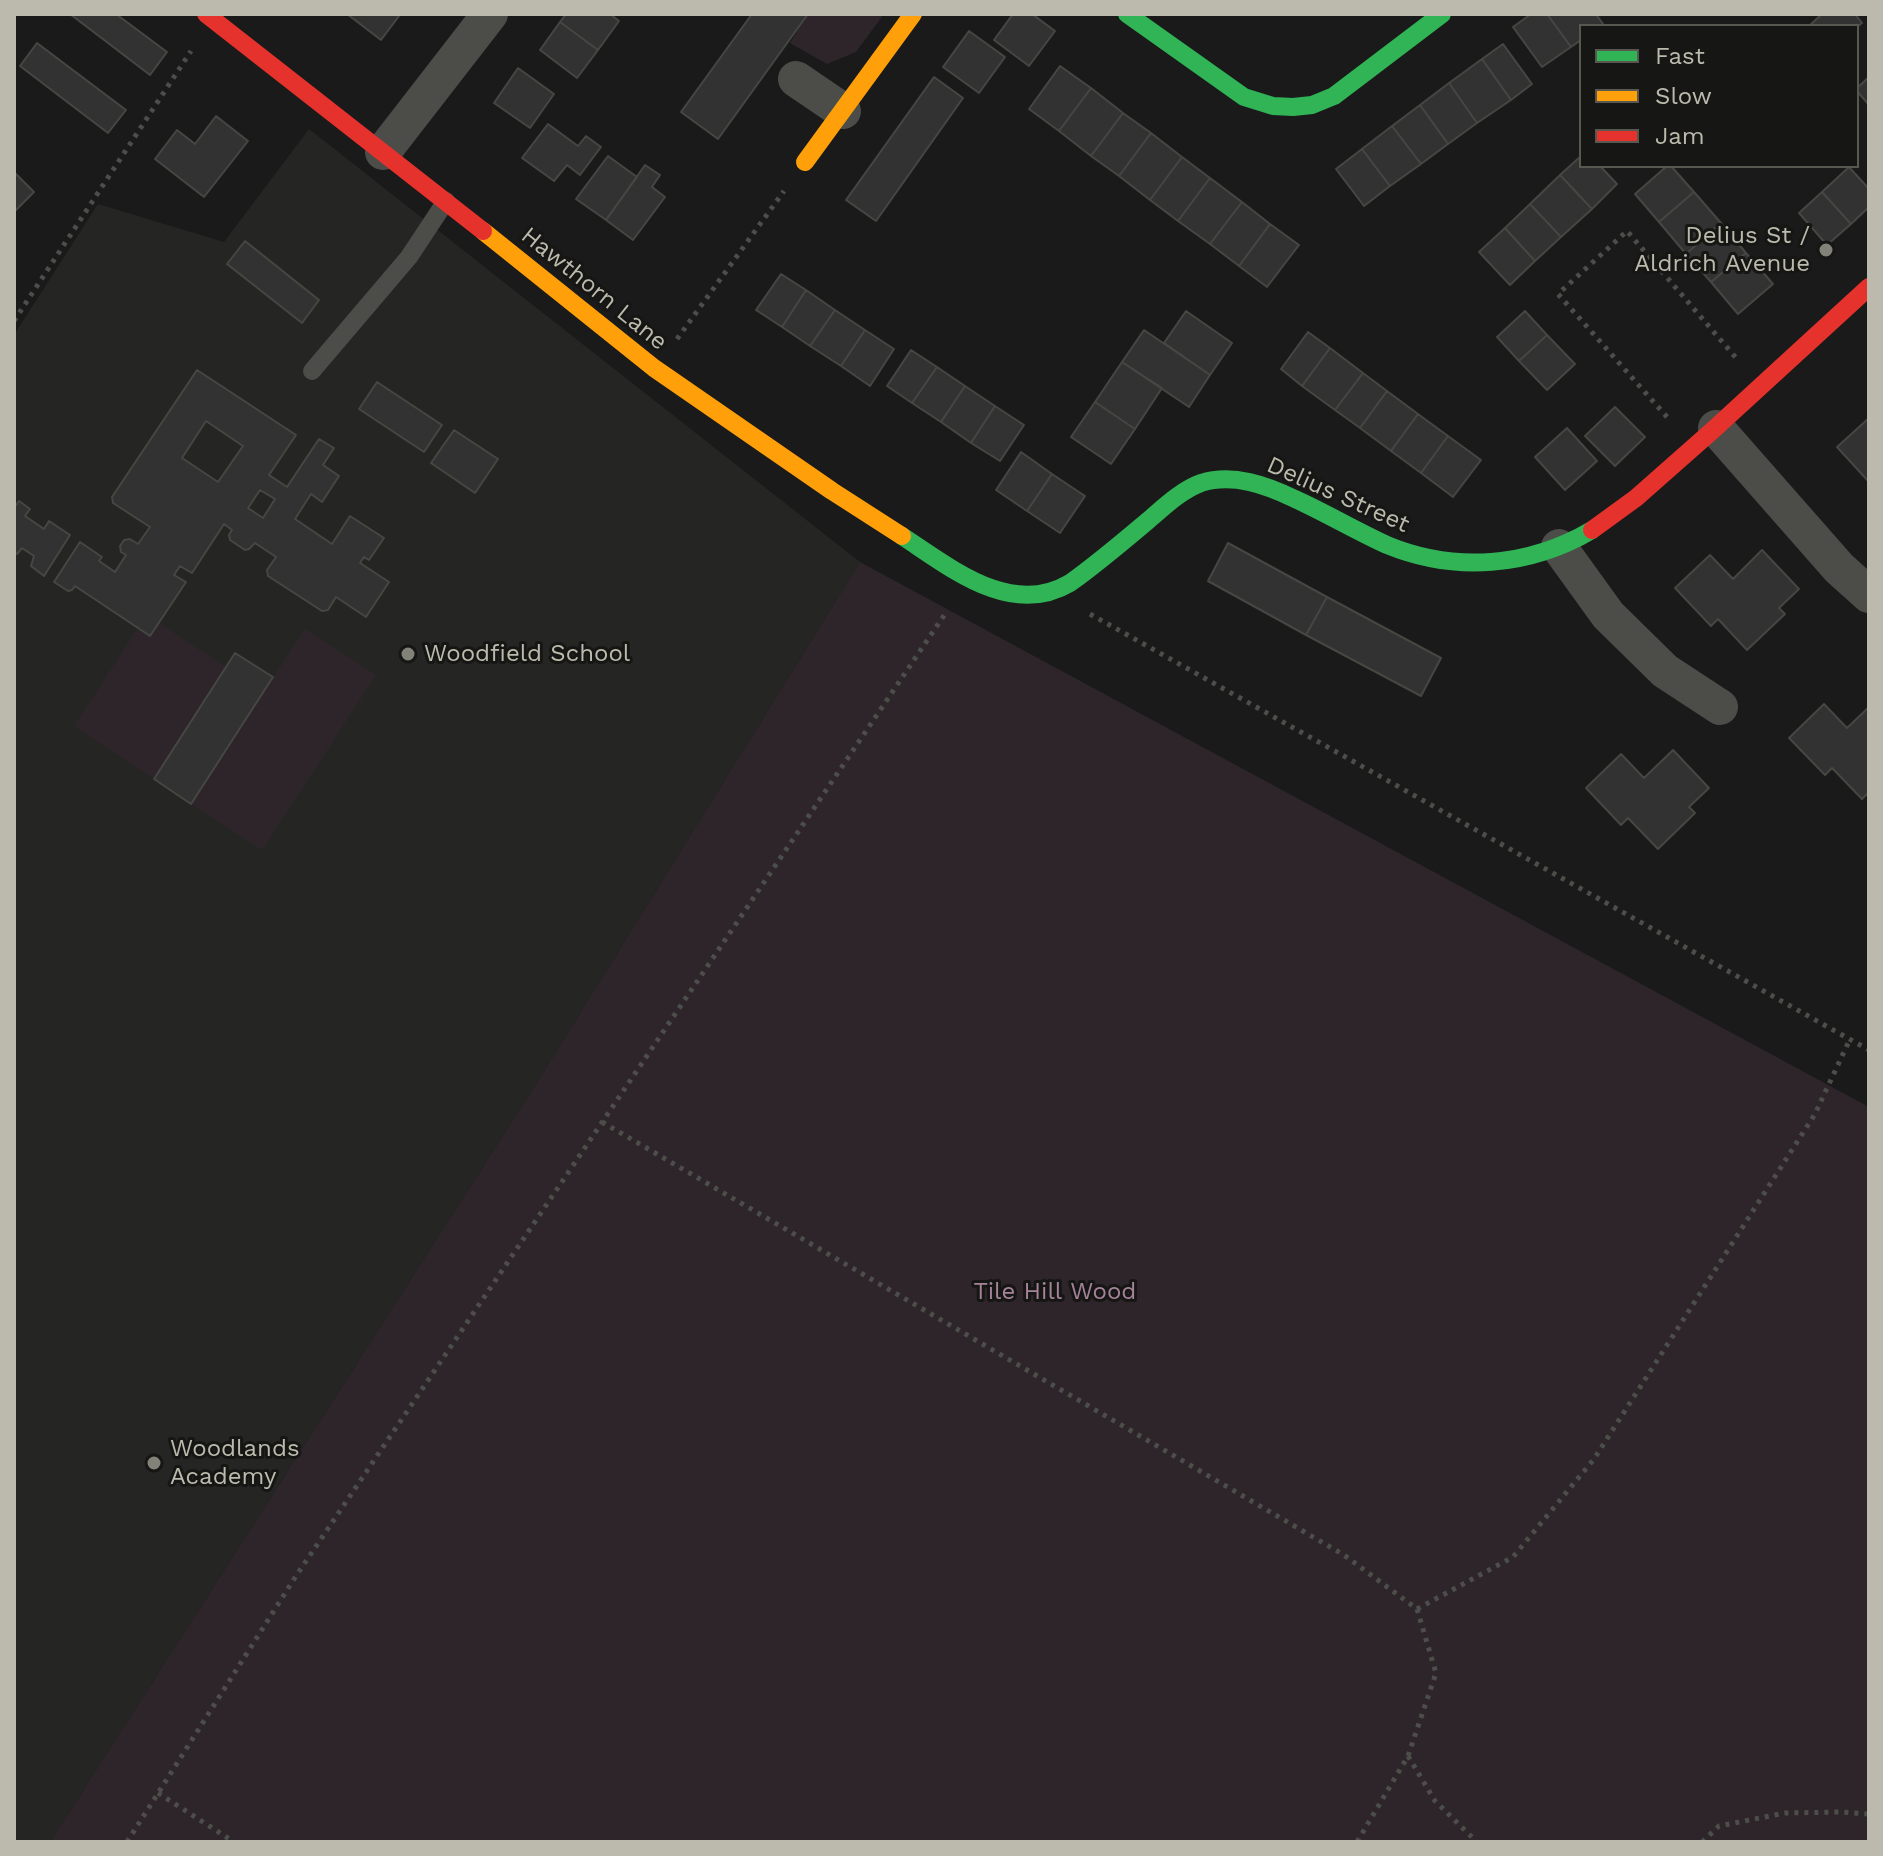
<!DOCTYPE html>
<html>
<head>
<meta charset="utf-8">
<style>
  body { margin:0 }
  #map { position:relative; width:1883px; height:1856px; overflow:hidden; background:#1a1a1a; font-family:"Work Sans",sans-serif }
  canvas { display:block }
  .frame { position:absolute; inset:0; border:16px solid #bbbaac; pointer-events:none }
  .legend { position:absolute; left:1579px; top:24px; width:280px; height:144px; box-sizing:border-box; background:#161614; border:2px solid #585851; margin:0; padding:10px 14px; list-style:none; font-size:24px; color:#bbbaac }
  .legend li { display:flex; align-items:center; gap:16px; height:40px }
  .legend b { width:40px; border:2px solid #585851 }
</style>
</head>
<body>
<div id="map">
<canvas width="1883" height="1856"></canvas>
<div class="frame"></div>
<ul class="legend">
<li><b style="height:10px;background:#30b455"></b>Fast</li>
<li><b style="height:10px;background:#ff9f0a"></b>Slow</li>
<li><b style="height:10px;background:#e5322d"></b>Jam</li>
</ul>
</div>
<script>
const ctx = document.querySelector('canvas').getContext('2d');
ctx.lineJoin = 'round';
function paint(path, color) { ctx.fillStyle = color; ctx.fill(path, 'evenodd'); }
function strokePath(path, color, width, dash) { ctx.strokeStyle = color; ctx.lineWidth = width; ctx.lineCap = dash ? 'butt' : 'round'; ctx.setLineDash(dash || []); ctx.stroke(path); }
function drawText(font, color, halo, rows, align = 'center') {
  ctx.font = font + ' "Work Sans",sans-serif'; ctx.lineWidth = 6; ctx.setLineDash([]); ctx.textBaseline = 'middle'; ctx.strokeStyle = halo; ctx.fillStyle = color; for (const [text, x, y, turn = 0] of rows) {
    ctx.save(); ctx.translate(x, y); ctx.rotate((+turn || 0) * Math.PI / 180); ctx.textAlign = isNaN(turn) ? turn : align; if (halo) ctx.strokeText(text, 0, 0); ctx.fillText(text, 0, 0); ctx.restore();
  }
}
paint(new Path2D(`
  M309,129L860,562L536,1084L50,1842H14V335L98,204L224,242Z`), '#252624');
paint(new Path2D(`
  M808,14H884L856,52L827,64L790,43Z
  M860,562L1869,1107V1842H50L536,1084Z
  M159,623L227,668L154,779L74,726L138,628Z
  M305,629L376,675L262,850L191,804Z`), '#2d252a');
const building = new Path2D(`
  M70,14H116L167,52L150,75Z
  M347,14H396L399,16L381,40Z
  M566,14H610L619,21L598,50L560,22Z
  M752,14H808L718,139L681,112Z
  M1013,14H1032L1055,31L1029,66L994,40Z
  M1531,14H1547L1571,47L1542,67L1513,27Z
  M1547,14H1596L1603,24L1600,26H1581V40L1571,47Z
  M1822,14H1855L1862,23L1857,27L1809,26Z
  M560,22L598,50L577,78L540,50Z
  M969,31L1005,57L979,93L943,67Z
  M37,43L126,110L108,133L20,66Z
  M1503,44L1532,84L1511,100L1482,59Z
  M1482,59L1511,100L1477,123L1449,83Z
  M1060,66L1091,88L1059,131L1029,109Z
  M518,68L554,94L530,128L494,103Z
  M934,77L963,98L876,221L846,200Z
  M1869,77V105L1857,91V88Z
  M1449,83L1477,123L1448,144L1420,105Z
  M1091,88L1123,113L1091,156L1059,131Z
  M1420,105L1448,144L1421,164L1392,126Z
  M1123,113L1151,133L1119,176L1091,156Z
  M216,116L248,141L204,197L155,159L177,130L195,144Z
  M548,124L578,146L586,136L601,147L580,175L567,165L554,181L522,158Z
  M1392,126L1421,164L1390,186L1362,149Z
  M1151,133L1182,157L1150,200L1119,176Z
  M1362,149L1390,186L1364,206L1336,169Z
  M608,156L637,177L606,220L576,199Z
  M1581,156V166H1600L1617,184L1592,209L1560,175Z
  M1182,157L1210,178L1178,221L1150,200Z
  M645,165L660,175L652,187L665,197L633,240L606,220Z
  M1667,166H1671L1694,192L1659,222L1635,194Z
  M1849,167L1869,189V207L1851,224L1822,192Z
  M14,172L34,192L14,212Z
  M1560,175L1592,209L1561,237L1530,204Z
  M1210,178L1242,202L1210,244L1178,221Z
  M1694,192L1721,223L1686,254L1659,222Z
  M1822,192L1851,224L1827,245L1799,213Z
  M1242,202L1270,224L1239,266L1210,244Z
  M1530,204L1561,237L1535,261L1505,228Z
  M1721,223L1746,253L1711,282L1686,254Z
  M1270,224L1299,245L1267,287L1239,266Z
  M1505,228L1535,261L1510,285L1479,252Z
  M245,241L319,300L302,323L227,264Z
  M1746,253L1773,284L1738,314L1711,282Z
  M781,274L806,290L782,327L756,310Z
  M806,290L835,310L810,346L782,327Z
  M835,310L865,330L841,366L810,346Z
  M1186,311L1232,343L1210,375L1164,343Z
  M1525,311L1547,335L1519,361L1497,337Z
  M865,330L894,349L870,386L841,366Z
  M1144,330L1210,375L1189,407L1122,362Z
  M1308,332L1330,348L1302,386L1281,369Z
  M1547,335L1575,364L1547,390L1519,361Z
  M1330,348L1363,373L1335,410L1302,386Z
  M911,350L937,367L912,403L887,386Z
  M1122,362L1162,388L1135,429L1095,402Z
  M937,367L965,386L941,422L912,403Z
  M197,370L296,435L269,475L287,487L319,439L334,448L323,465L339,476L322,502L311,494L295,519L332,544L350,516L384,538L369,560L364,557L360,563L389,582L366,617L336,597L328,610L322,611L268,576L267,570L276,557L255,543L249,549L245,550L230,540L229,535L232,530L224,524L192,573L180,566L174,575L186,582L150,636L75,586L72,590L68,591L54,582L80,542L102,557L99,561L115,572L126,555L121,552L120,546L124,540L130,539L138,544L150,527L113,503L112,497ZM206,421L243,446L218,482L182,458ZM260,490L275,499L263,518L248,508Z
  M1363,373L1387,391L1360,428L1335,410Z
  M377,382L442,425L424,452L359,409Z
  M965,386L995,406L971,443L941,422Z
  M1387,391L1418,414L1391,451L1360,428Z
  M1095,402L1135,429L1111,464L1071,437Z
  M995,406L1024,425L1000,461L971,443Z
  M1615,407L1645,437L1615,466L1585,436Z
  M1418,414L1448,436L1421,473L1391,451Z
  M1869,418V482L1837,447Z
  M1567,428L1597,461L1565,490L1535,457Z
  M454,430L498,459L475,493L431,463Z
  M1448,436L1481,460L1453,497L1421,473Z
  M1021,452L1052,474L1027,511L996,490Z
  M1052,474L1085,496L1060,533L1027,511Z
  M19,501L30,509L25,516L44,529L49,521L70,535L44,576L31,566L34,556L22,548L17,554L14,552V508Z
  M1228,543L1327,597L1306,635L1208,581Z
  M1762,550L1799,589L1779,608L1785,614L1747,650L1718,619L1711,626L1675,588L1710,555L1733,579Z
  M1327,597L1441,658L1421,696L1306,635Z
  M235,653L273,677L191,804L154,779Z
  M1824,704L1847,728L1869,707V792L1862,799L1832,768L1825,775L1789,738Z
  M1673,750L1709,788L1689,807L1695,813L1658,849L1628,818L1621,825L1586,788L1621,754L1644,778Z`);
paint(building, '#323232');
strokePath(building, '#464642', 2);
strokePath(new Path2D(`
  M14,321L191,51
  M677,339L784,191
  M1667,417L1558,294L1627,231L1737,359
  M1090,614L1869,1050
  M602,1122L1344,1555L1417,1609L1436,1673L1408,1756L1357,1842
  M1417,1609L1513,1557L1594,1459L1815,1114L1850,1039
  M1408,1756L1435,1801L1477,1842
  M158,1793L234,1842
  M127,1842L296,1576L947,611
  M1702,1842L1719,1826L1785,1813L1840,1812L1869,1814`), '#4d4e4a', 5, [4, 6]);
strokePath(new Path2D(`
  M312,371L409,257L446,201`), '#4c4c49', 18);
strokePath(new Path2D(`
  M796,79L843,111
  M383,152L490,14
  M1716,428L1839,568L1869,595
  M1559,547L1608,615L1665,671L1720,707`), '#4c4c49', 36);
strokePath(new Path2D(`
  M1127,14L1244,97L1273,106L1293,107L1312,105L1334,96L1442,14
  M902,536C951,568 1011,618 1070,583C1098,563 1125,540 1151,518C1166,505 1182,490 1201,483C1233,473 1266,485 1295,499C1326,513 1356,531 1387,545C1455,573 1529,567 1592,530`), '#30b455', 18);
strokePath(new Path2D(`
  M805,162L913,14
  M483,231L654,368L832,491L902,536`), '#ff9f0a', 18);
strokePath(new Path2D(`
  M206,14L483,231
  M1592,530L1636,498L1713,430L1869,287`), '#e5322d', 18);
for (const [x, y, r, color] of [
  [1826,250,8,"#838279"],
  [408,654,8,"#838279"],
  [154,1463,8,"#838279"]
]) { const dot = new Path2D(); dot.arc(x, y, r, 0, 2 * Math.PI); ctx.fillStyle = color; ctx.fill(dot); strokePath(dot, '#161614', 3); }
drawText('24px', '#bbbaac', '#161614', [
  ["Delius St /",1810,236,"right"],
  ["Aldrich Avenue",1810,264,"right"],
  ["Woodfield School",424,654],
  ["Woodlands",170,1449],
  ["Academy",170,1477]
], 'left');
drawText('24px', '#bbbaac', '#161614', [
  ["Hawthorn Lane",594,289,39],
  ["Delius Street",1338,495,24]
]);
drawText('24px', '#a5839a', '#161614', [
  ["Tile Hill Wood",1055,1292]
]);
</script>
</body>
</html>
